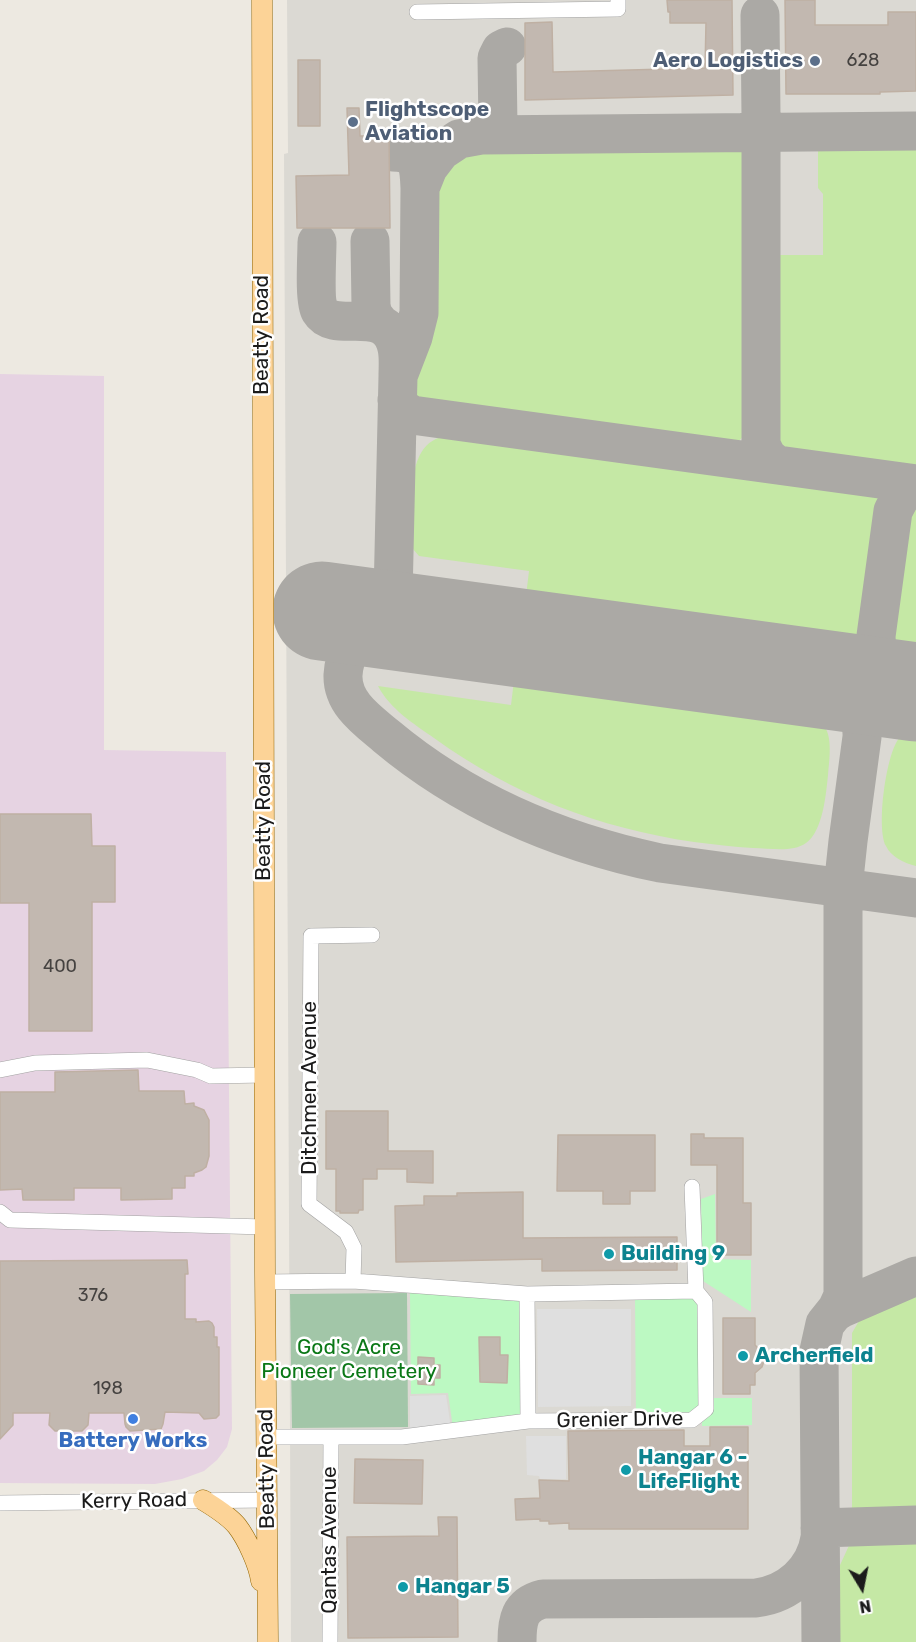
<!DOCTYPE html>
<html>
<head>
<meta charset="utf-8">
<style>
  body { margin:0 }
  #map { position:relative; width:916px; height:1642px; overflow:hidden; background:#ede9e1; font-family:Rubik,sans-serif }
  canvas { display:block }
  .north { position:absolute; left:832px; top:1558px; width:60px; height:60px; -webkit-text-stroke:4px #fff; paint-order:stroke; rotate:170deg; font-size:16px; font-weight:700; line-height:24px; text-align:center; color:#1b1b1b }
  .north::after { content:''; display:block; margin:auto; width:21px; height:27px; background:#1b1b1b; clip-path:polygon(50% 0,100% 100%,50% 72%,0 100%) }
</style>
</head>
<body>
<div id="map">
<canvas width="916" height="1642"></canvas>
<div class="north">N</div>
</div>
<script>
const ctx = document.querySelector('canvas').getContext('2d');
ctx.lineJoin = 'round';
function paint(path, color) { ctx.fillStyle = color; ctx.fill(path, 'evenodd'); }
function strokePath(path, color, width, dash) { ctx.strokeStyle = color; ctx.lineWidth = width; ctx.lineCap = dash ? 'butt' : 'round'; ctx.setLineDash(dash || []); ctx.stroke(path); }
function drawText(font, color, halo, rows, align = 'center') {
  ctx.font = font + ' Rubik,sans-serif'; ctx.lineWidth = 5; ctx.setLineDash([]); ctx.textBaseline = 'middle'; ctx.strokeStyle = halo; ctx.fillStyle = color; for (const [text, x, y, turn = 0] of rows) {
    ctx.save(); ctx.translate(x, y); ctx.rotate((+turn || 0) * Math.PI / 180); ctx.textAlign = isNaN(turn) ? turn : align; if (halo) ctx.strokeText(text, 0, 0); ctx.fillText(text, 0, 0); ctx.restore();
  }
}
paint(new Path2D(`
  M0,374L104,376V750L226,752L232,1429L227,1447L217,1460L204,1471L182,1479L155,1484L0,1483Z`), '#e6d3e2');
paint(new Path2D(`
  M287,0H916V1642H291L284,154L288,153Z`), '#dbd9d3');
paint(new Path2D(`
  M916,141V473L785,456L776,449L772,425V255H823V194L818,188V142Z
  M739,142L750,154L749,413C748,427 747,438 732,445L417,406L412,374L414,357L424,334L428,319L430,296L429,188L436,172L445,160L458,150L476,145Z
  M468,433L874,489L879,497L880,511L864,626C862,635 859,642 852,648L525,604L529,571L419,556L413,549L414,472C422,439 437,435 468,433Z
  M916,497V657C901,655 894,658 890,641L906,517L911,502Z
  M515,672L806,713C812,717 819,721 824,726C833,737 829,762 828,775C826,794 823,831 806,843C792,853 770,848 753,848C733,847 714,844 694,842C598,828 513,795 434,738C414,724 390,709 378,686L511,705Z
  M915,727L916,728V866C904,863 891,857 886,846C876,828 886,752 900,737C903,734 908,734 913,733Z
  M916,1291V1642H835V1576L852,1539V1333L863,1314Z`), '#c5e8a5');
paint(new Path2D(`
  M407,1293L408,1427L292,1428L290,1294Z`), '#a2c6a8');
paint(new Path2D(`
  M715,1194L716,1259L751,1260V1312L703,1281L701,1199Z
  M410,1293L524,1299V1418L453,1428L448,1393L411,1394Z
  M635,1296H694L701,1305L703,1408L691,1417H636Z
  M710,1398H752V1425L702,1426V1417Z`), '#bcf9c2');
paint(new Path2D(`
  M537,1309H631V1406L538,1407Z
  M446,1395L451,1428L410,1433V1396Z
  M526,1436H566V1479H540L539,1476L527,1475Z`), '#dfdfdf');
strokePath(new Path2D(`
  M760,15L761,117L766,127L776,132
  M916,131L481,135L459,139L441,151L428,168L420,188L419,313L413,337L398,376L393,597C383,633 345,634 343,675C342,703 367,720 386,736C466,803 559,842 660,863L916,898
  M745,132C754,134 759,139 761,148V445L767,457L777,465
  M505,134L500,131L498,127L497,58L501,50L507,47
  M392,152C419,152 419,166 420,188
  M370,241L371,306L373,315L381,325
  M317,242C317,256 314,301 320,311C335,336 387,301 397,348C399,357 398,367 398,376
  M397,400L401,408L412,415L916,484
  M916,487L901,496L893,511L876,636C876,662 891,682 916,689
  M435,624L388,618C383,612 379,603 372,599C348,584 326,616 346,636C357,638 370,642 380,637C389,633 395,626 406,625L539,640
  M686,661L825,682C849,691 863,711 862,737L848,841L843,888V1296L837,1309L825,1324L819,1351L821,1642
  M834,1313L842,1308L916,1276
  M820,1528L916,1525
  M517,1642C517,1621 519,1605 543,1599L756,1598C788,1594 815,1571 820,1538`), '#aba9a5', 39);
strokePath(new Path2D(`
  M322,611L916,692`), '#aba9a5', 99);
const building = new Path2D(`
  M667,0H732L733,95L525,100V23L552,22L553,72L705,68L706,23H670V12H668Z
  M785,0H815V25H888V12H916V91L880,92V94H786Z
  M298,60H320V126H298Z
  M347,108H359L360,136H389L390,228H297L296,176L349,175Z
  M0,814H91L92,846H115V902H92V1031H29V903H0Z
  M138,1070L139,1091H184L185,1104L194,1103V1106L204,1110L209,1120V1156L206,1167L202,1170L194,1173V1176H185V1188H172V1199L121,1200V1188H74V1200H23L22,1189L0,1190V1092H55V1072Z
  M326,1111H388V1151H433V1183L407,1182V1169H377V1179H363V1210H359L358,1213H340V1211H336V1169H326Z
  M691,1134H704V1138H743V1203H751V1255H717V1165H691Z
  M558,1135H655V1191H630V1204H603V1191H557Z
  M523,1192V1238L677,1237V1270L542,1271V1259L396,1262L395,1206L424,1205V1196H457V1193Z
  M187,1260L188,1274H185V1319H196V1322L209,1321L212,1323L214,1327V1337H217V1347H219V1415L216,1418L204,1419L199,1413L165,1412L163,1424L161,1429L130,1431L126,1427L125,1424L124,1413H89L88,1425L82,1431H55L49,1425L50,1413H13V1425L0,1439V1261Z
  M723,1318H755V1345L762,1352L764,1361L762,1367L755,1373V1385H750V1394H723Z
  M479,1337H500V1355H508L507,1383L480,1382Z
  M418,1357L434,1358V1365H440V1378H434V1385L418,1384Z
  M710,1427H748V1529H569V1523L549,1524V1521H540V1519L516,1520L515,1499L540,1498L539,1480L569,1481L568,1431L684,1430V1446H710Z
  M355,1459L423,1460L422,1504L354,1503Z
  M438,1517H457L458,1637L348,1638L347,1537L439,1536Z`);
paint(building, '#c2b8b0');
strokePath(building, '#bfb0a3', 1.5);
const minor = new Path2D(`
  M417,12L618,9V0
  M0,1070L35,1063L147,1060L197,1070L211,1076L265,1075
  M692,1187L696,1291
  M0,1212L10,1220L265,1227
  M353,1281L354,1248L346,1232L309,1204L311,936L372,935
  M265,1282L353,1281L527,1294L696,1291L705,1302L706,1409L692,1420L528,1421L402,1437H266
  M527,1294L528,1421
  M0,1503L267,1500
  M330,1642L331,1437`);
const major = new Path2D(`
  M262,0L265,1273L268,1642
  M203,1500C214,1507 228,1515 237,1526C247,1539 259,1565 261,1581`);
strokePath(minor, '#a2a2a2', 16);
strokePath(major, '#936600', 21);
strokePath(minor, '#fff', 15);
strokePath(major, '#fcd397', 20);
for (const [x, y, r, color] of [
  [815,61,6,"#5c6f8a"],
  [353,122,6,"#5c6f8a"],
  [609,1254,6,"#0f9aa8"],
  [743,1356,6,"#0f9aa8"],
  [133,1419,6,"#3f7fe0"],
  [626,1470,6,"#0f9aa8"],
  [403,1587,6,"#0f9aa8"]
]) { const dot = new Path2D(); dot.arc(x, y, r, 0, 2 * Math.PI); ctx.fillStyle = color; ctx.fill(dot); strokePath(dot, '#fff', 2); }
drawText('18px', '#454240', null, [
  ["628",863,61],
  ["400",60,967],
  ["376",93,1296],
  ["198",108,1389]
]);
drawText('bold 21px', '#4e5e75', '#fff', [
  ["Aero Logistics",803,61],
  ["Flightscope",365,110,"left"],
  ["Aviation",365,134,"left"]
], 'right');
drawText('21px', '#1b1b1b', '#fff', [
  ["Beatty Road",262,335,-90],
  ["Beatty Road",264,821,-90],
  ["Ditchmen Avenue",310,1088,-90],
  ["Grenier Drive",620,1420,-1],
  ["Beatty Road",267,1469,-91],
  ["Kerry Road",134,1501,-1],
  ["Qantas Avenue",330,1540,-90]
]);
drawText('bold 21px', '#0d838f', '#fff', [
  ["Building 9",621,1254],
  ["Archerfield",755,1356],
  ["Hangar 6 -",638,1458],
  ["LifeFlight",638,1482],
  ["Hangar 5",415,1587]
], 'left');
drawText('21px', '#0b7817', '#fff', [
  ["God's Acre",349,1348],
  ["Pioneer Cemetery",349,1372]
]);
drawText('bold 21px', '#366cbe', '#fff', [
  ["Battery Works",133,1441]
]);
</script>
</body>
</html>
